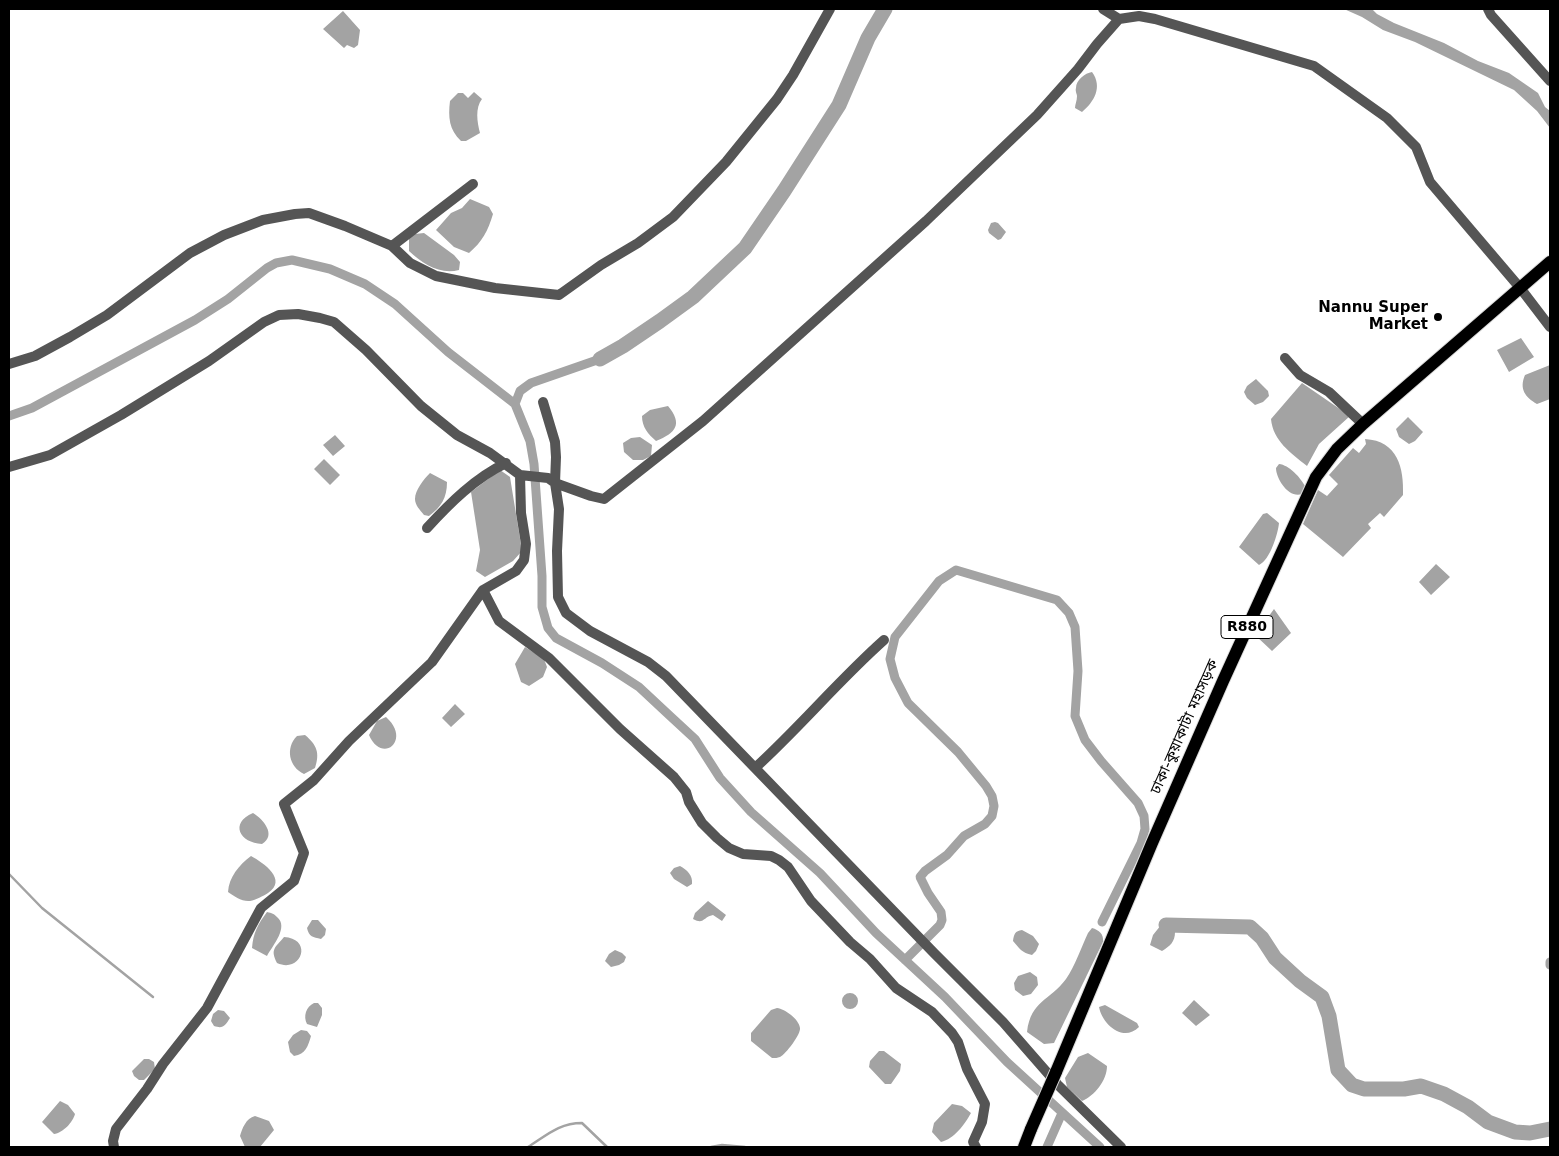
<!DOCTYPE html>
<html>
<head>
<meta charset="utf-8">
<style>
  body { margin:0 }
  #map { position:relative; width:1559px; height:1156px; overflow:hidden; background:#fff; font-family:"DejaVu Sans",sans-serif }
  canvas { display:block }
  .frame { position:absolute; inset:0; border:10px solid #000; pointer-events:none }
</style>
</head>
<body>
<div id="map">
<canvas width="1559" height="1156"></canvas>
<div class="frame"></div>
</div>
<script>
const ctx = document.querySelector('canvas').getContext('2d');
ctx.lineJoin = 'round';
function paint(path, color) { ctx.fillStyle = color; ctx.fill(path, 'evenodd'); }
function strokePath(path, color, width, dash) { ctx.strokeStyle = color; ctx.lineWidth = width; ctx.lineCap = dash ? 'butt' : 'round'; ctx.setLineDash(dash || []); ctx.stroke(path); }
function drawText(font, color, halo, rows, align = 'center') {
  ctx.font = font + ' "DejaVu Sans","Noto Sans Bengali",sans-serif'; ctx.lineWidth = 4; ctx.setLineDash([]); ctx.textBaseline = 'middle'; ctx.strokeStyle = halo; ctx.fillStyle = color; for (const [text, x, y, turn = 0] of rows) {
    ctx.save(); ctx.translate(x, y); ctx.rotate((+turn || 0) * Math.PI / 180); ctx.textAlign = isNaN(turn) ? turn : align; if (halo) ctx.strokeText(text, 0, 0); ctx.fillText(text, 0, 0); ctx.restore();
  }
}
paint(new Path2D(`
  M1344,9H1372L1377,14L1394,23L1444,43L1478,61L1509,73L1538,93L1545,107L1550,111V128L1537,111L1514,90L1415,42L1383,30L1362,17Z
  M343,11L360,30L358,45L354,48L347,45L344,48L323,29Z
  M1092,72C1103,87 1094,102 1082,112L1075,108C1075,104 1077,101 1077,96C1077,94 1075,91 1076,88C1076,80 1085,73 1092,72Z
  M474,92L482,99C475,108 477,122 480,133L466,141H461C449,130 448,117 450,101L458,93H463L468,98Z
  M470,199L489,207L493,214C488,231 482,242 469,253L454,247L436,230L451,213L462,208Z
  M995,222L998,223L1006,232L1001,239L998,240L989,233L988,230L991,223Z
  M424,233L454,255L460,262L459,270C440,275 423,264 409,251V238L415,234Z
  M1521,338L1534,357L1509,372L1497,350Z
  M1550,365V399L1537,404C1525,397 1519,389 1525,375Z
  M1256,379L1268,391L1269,396L1263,402L1255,405L1247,398L1244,392L1247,386Z
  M1302,383L1350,416L1319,444L1307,466C1291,453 1273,441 1271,419Z
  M668,406C683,424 676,433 656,441C648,434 642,427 642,416L650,410Z
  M1408,417L1423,432L1415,441L1409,444L1399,437L1396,429Z
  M335,435L345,446L333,456L323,445Z
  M640,437L652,445L651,456L643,460H633L624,452L623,443L631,438Z
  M1365,439C1398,441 1404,468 1403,495L1384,517L1380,513L1368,524L1371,528L1343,557L1303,524L1318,490L1327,496L1338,484L1329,475L1353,448L1359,453L1366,444Z
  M324,459L340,475L330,485L314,469Z
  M1279,464C1289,465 1300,477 1305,486L1302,494C1289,499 1276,479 1276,468Z
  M500,470L510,477L522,551L513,561L485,577L476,571L480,550L471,492Z
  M430,473L447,482C447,498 441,507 429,516L424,515C420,510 415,505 415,499C415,490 424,479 430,473Z
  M1267,513L1279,523C1278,534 1270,560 1259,565L1239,547L1263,514Z
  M1436,564L1450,577L1431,595L1419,582Z
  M1274,609L1291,633L1272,651L1255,635Z
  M525,647L544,659L547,667L543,677L529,686L521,682L515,664Z
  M455,704L465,714L451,727L442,718Z
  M386,717C412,740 382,765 369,735L377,721Z
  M305,735C317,745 320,753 315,768L304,774C289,767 285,748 297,736Z
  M253,813C263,819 277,835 262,844C240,843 229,823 253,813Z
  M251,856C264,863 288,880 268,893C263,896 256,900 250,901C242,902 234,896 228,892C229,877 239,865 251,856Z
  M680,866C687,870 693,875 692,884L687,887L674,879L670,873L674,868Z
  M708,901L726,915L722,921L713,915C703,917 704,925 693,919L695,913Z
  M267,912C272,913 274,914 277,917C289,927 273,945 267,956L252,948C253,933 258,924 267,912Z
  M312,920H318L326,929L325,935L321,939C313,937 309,937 307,928Z
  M1161,925L1168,926L1175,932C1175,942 1170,946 1162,951L1150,945L1153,935Z
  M1092,928C1099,930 1104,934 1103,942L1054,1043L1044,1044L1027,1032C1031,1000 1050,1001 1066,979C1075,966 1081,948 1088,933Z
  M1022,930L1033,936L1039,944L1036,951L1032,955C1022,953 1019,948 1013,941C1014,934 1015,931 1022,930Z
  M284,937C314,939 301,974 277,963C270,949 275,948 284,937Z
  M615,950L622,953L626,957L624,962L619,965L611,967L605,961L609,954Z
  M1030,972L1037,977L1038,985L1031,994L1023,996L1015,990L1014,983L1018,976Z
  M842 1001a8 8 0 1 1 16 0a8 8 0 1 1-16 0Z
  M1194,1000L1210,1015L1196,1026L1182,1013Z
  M314,1003H318L322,1008V1015L317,1027L307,1024C303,1016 306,1007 314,1003Z
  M1105,1005L1137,1023L1139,1027C1123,1043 1102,1024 1099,1007Z
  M777,1008C785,1009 799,1019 800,1028C801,1034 786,1054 780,1057C777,1058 776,1058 772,1058L751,1041V1033L771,1010Z
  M218,1010L224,1011L230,1018C225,1026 223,1029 214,1026L211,1021L213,1014Z
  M301,1030L307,1031L311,1036C308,1046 306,1054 294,1056L290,1052L288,1042L293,1035Z
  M879,1051H884L901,1064L900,1071L891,1084H885L869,1067L870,1061Z
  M1088,1053L1107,1066C1107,1081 1094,1096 1082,1101L1067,1087L1065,1078L1078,1057Z
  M144,1059H149L154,1062L155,1069L144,1080H139L134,1076L132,1071Z
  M60,1101L68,1105L75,1114C73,1122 63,1133 54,1134L42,1122Z
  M952,1104L962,1106L971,1113C965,1124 954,1139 941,1142L932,1132L934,1123Z
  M255,1116L269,1121L274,1130L260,1147H245L240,1136C242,1129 246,1118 255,1116Z`), '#a3a3a3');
strokePath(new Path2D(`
  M9,874L42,908L153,997
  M528,1147C547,1135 559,1123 582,1123L607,1147
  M711,1147L722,1145L745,1147`), '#a3a3a3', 2.5);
strokePath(new Path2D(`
  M600,359L531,383L520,391L515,404L530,441L534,464L542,576V607L548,628L556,638L602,663L639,687L669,715L695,739L720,778L751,812L820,873L876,933L945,997L1007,1062L1100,1147
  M9,416L32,408L195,320L228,299L267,268L276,263L292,260L330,269L365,284L395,304L448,352L515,404
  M905,960L940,925L942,920L941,912L928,893L920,877L925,871L947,855L964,836L985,824L992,816L994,806L992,796L986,786L958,752L908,703L895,678L890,659L895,637L939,581L956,570L1057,600L1069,613L1075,627L1078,671L1075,716L1085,740L1101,761L1138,803L1144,816L1145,829L1141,843L1102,922
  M1550,962V965
  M1047,1147L1062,1113`), '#a3a3a3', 9);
strokePath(new Path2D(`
  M600,359L623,346L660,321L693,297L745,248L784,191L839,105L868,38L885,9
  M1166,925L1250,927L1262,938L1275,958L1300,981L1322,997L1329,1016L1338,1070L1352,1085L1364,1089H1404L1421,1086L1444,1094L1468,1107L1488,1122L1515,1132L1530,1133L1550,1129`), '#a3a3a3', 15);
const major = new Path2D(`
  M1056,1072L1152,843L1223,681L1316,477L1337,449L1363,424L1550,262
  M1024,1147L1031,1129`);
strokePath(major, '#dbdbdb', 14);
strokePath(new Path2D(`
  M1103,9L1119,19L1139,16L1155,19L1314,66L1387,118L1416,147L1430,182L1521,289L1550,327
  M1488,9L1491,15L1550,81
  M392,246L473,184
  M1285,358L1300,375L1329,392L1363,424
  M9,364L35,356L70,337L107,315L190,253L224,235L263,220L295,214L309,213L345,226L392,246L410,263L436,276L495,288L559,295L601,265L638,243L673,217L726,162L777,99L793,75L830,9
  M543,402L555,442L556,457L555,483L559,509L557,551L558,597L566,613L590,631L648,662L666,676L934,953L1003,1022L1058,1085L1121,1147
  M9,467L50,455L121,415L209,361L264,322L279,315L298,314L320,318L334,322L366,350L421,406L457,435L490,453L520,475L548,478L555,483L591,496L604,499L703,421L926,221L1037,115L1078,69L1097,44L1119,19
  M520,475L521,513L526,544L524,560L516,571L483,590L499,621L549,658L620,729L674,777L686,792L689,802L702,823L717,838L729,848L743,854L771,856L779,860L788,867L811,901L850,942L870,959L896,988L932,1012L952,1033L958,1042L967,1069L985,1104L982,1122L973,1142L976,1147
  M427,528C450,503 475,478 506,463
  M755,768C800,727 839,680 884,640
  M114,1147L113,1141L116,1129L147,1089L163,1064L207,1008L261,908L294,881L304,853L284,804L314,780L349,741L432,662L483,590`), '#555', 10);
strokePath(major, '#000', 12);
const majorBridge = new Path2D(`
  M1031,1129L1056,1072`);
strokePath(majorBridge, '#dbdbdb', 14, []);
strokePath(majorBridge, '#000', 12);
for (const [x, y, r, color] of [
  [1438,317,5,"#000"]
]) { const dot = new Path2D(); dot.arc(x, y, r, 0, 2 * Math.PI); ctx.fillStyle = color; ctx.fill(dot); strokePath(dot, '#fff', 2); }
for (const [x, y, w] of [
  [1247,627,52]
]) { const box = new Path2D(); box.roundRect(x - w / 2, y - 11.5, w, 23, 4); ctx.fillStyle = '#fff'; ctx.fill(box); strokePath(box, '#000', 1); }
drawText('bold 14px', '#000', null, [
  ["R880",1247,627]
]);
drawText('bold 15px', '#000', '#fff', [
  ["Nannu Super",1428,308],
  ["Market",1428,325]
], 'right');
drawText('15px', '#000', '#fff', [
  ["ঢাকা-কুয়াকাটা মহাসড়ক",1185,727,-66]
]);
</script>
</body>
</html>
